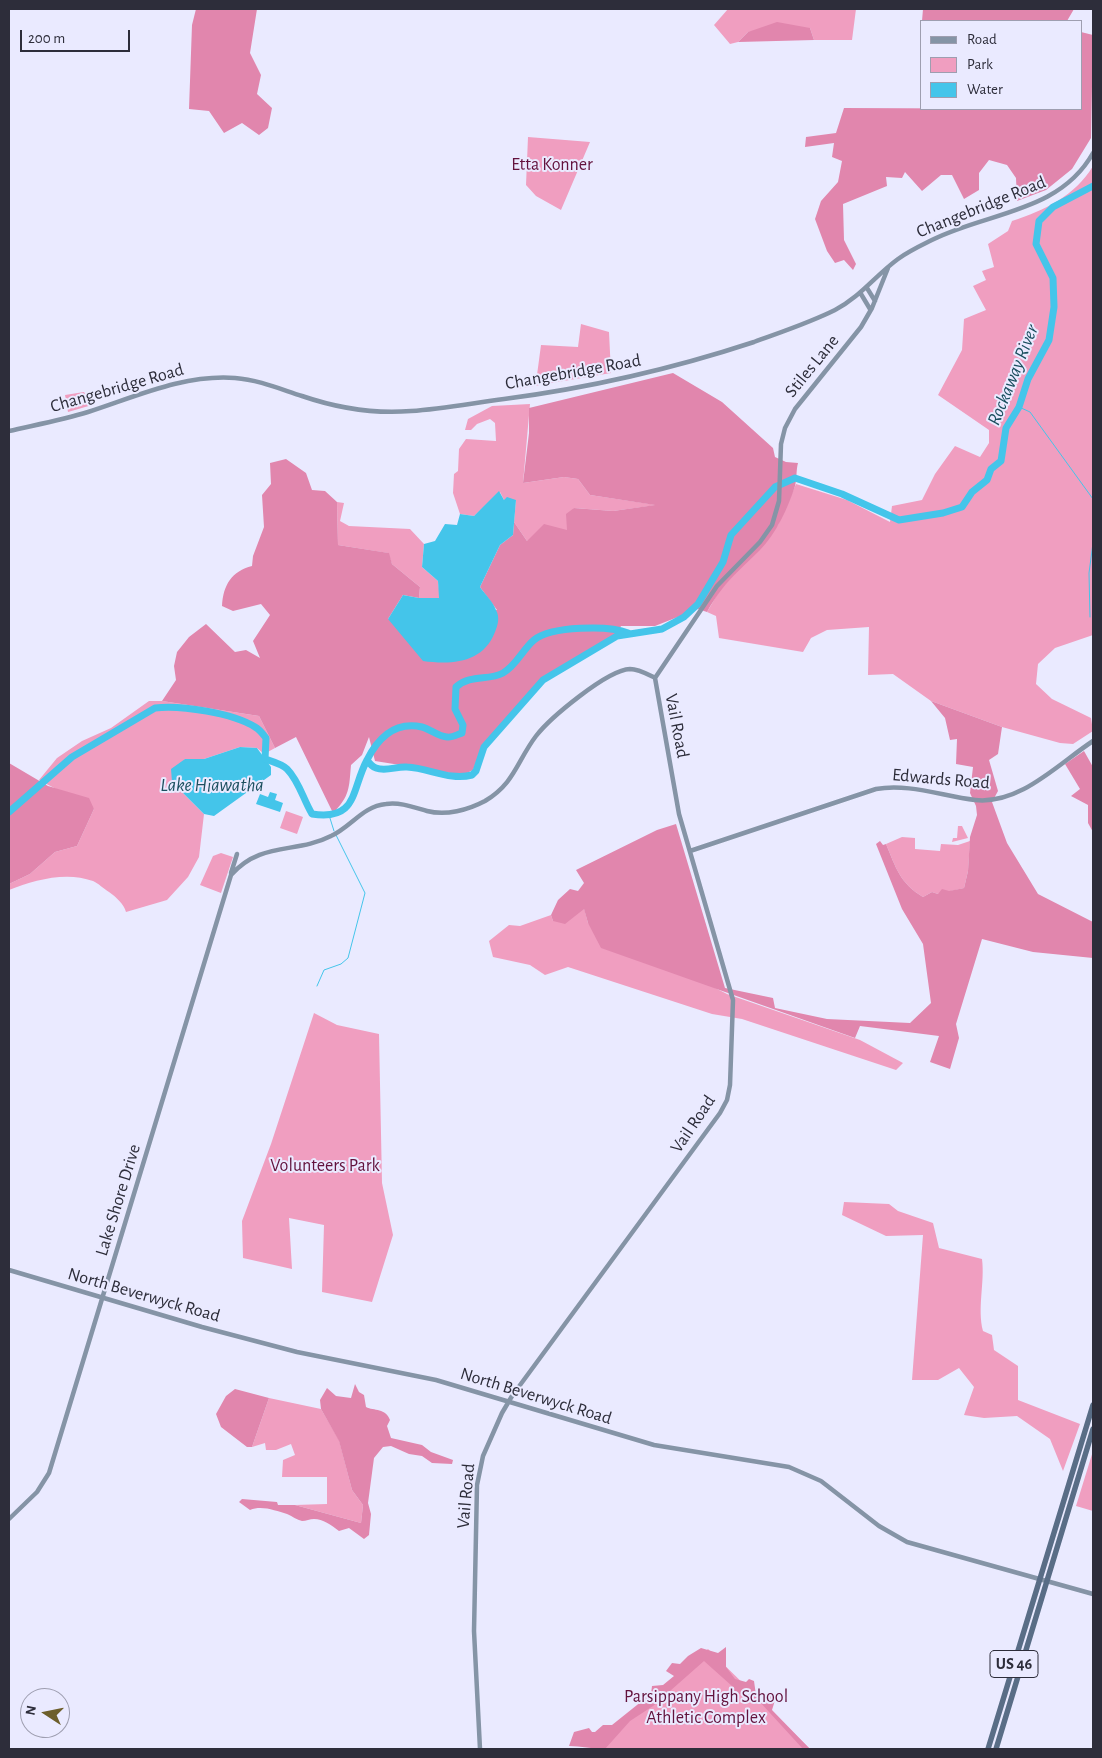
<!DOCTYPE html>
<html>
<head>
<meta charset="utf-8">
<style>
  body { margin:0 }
  #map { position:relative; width:1102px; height:1758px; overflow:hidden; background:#eaeaff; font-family:"Alegreya Sans",sans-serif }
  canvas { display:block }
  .frame { position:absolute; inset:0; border:10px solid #2d2d3a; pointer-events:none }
  .legend { position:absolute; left:920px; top:20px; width:162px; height:90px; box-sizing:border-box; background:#eaeaff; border:1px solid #9e9eb0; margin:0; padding:6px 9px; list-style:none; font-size:15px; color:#2d2d3a }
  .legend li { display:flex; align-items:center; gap:10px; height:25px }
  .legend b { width:25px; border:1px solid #9e9eb0 }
  .north { position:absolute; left:20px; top:1688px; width:50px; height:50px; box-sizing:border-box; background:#eaeaff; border:1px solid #9e9eb0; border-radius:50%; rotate:281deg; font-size:14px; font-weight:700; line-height:20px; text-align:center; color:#2d2d3a }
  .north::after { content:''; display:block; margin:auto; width:18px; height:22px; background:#6d5e2b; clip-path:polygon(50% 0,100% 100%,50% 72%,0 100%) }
  .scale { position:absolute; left:20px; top:30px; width:110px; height:22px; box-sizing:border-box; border:2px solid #2d2d3a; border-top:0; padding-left:6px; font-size:15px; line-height:18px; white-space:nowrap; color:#2d2d3a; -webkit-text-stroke:4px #eaeaff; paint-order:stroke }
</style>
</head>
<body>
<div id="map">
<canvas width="1102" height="1758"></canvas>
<div class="frame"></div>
<ul class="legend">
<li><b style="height:6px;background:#8594a6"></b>Road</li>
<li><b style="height:14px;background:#f09ec0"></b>Park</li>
<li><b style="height:14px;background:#44c5ea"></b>Water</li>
</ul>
<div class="north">N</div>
<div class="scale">200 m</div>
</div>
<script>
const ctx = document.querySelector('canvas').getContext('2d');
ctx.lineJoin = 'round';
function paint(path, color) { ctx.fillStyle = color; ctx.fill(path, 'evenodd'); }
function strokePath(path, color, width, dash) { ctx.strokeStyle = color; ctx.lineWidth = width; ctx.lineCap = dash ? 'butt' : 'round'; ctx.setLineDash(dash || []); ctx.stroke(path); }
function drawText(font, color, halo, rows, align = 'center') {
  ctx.font = font + ' "Alegreya Sans",sans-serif'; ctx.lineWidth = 4; ctx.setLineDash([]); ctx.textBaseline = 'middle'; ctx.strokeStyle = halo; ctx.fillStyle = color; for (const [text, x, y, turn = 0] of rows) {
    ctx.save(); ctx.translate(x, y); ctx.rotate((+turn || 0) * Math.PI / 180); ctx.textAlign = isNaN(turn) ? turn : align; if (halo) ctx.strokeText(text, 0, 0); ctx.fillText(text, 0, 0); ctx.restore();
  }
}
paint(new Path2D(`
  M728,9H856L852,40H814L810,28L748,32L738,42L730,44L714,25Z
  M528,137L590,142L561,210L536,196L526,185Z
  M1093,166V635L1055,648L1038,664L1036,684L1052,699L1091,718L1093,731L1073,744L1060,743L1002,727L931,701L893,674L868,675L869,627L827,630L811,638L803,652L719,638L716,616L707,612L720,590L778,525L796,484L847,500L890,522L892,506L922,500L935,474L955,446L980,457L989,443V430L938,395L962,350L964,319L986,310L973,286L986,280L982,271L994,267L988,244L1008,231L1012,221C1045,210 1075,196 1093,166Z
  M581,324L609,332L611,373L516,389L521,380L537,375L541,345L578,347Z
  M84,392L92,405L68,412L65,395Z
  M530,404L523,483L564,477L578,479L590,495L657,505L613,511L574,508L567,530L527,541L514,522L516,500H504L500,492L474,516L460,514L453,493L454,474L458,471L459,449L466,439L496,441L495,423L490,419L477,424L471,430H465L468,419L492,406Z
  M337,502L344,503L340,521L349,526L410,529L424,544L422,567L438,581L440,598H419L420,587L392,564L388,553L338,545Z
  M149,701H162L259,716L275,748L264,754L257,748L240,747L204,759H185L172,782L204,814L199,857L188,877L167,900L126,912C124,904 116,897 109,892C104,889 98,883 93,881C66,871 34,880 9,890V884L30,874L55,852L77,846L94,809L39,780L57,758L82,741L111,728Z
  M286,811L303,817L297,834L280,828Z
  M958,826H962L968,838L952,842L953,838H957Z
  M902,837L915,838V849L940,851L941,844L958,845L970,841L968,871L964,888L938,894L932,892L923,897C900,883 896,868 886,844Z
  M221,853L233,857L221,893L200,885L213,856Z
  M584,908L588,923L727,994L860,1040L903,1063L896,1070L742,1019L712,1014L568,967L545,975L530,965L493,957L489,941L509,925L520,926L551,915L553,921Z
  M314,1013L337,1025L379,1034L382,1183L393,1235L372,1302L322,1292L324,1225L289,1218L292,1269L243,1258L242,1221L271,1144Z
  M844,1202L889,1204L898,1211L933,1223L939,1248L982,1259C985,1283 977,1308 983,1331L992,1335L994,1350L1018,1366V1400L1080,1424L1063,1471L1050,1439L1017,1416L984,1418L964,1415L974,1387L959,1368L938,1380H912L923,1235L886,1236L842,1215Z
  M269,1398L321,1409L339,1440L352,1490L363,1505L361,1523L295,1505L327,1504V1477H282L283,1460L295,1455L291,1444L276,1450H266L265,1443L252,1447Z
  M1093,1451V1511L1076,1506Z
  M708,1649L810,1749H599L621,1723Z`), '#f09ec0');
paint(new Path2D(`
  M196,9H257L250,53L261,75L257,94L272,108L268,128L259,135L242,123L224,133L209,111L189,109L192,25Z
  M923,9H1074L1067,21H922Z
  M777,22L810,28L814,40L738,42L748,32Z
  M1081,32L1093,35L1091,138L1072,169L1046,190L1017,201L1016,178L1007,165L989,160L979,173V190L964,199L952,175H941L922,191L905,172L902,178L886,177L887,186L843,204L844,240L856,264L853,270L844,260L835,263L827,251L815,219L821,201L838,182L842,161L832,157L834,143L805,147L806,137L836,133L844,108L1081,109Z
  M673,373L722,402L773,448L775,457L786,462L798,463C796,470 797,479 795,486C788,508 776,534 760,550C736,574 724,582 707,612L698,609L655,626H621L617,634L544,676L483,745L473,770L463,775L375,761L369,737L362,755L351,765C349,788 350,796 333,813L296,737L275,748L259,716L162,701L176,680L174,666L177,652L189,637L206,624L235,652L246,650L260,658L253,641L270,615L261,604L233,611L222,606C223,585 232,571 252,566L253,556L264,527L262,495L271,484L270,463L286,459L306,473L312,490L325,491L337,502L338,545L389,553L392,564L420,587L419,598L403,595L388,619L497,610L480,587L500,545L513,535L514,522L527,541L544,524L567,530L566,514L574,508L613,511L655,505L590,495L578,479L564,477L523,483L529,433V408Z
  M931,701L1002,727L998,754L989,760L998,791L992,802L1007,843L1038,894L1093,922V958L1033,952L982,939L956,1024L959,1038L950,1069L930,1062L939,1036L860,1026L855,1038L601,948L588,923L584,909L565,924L553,921L551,915L558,900L570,889L578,891L584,883L576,870L657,830L676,824L725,988L773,998L775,1008L827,1019L910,1023L931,1003L923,944L902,909L876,844L880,841L883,845L886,844C896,868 900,883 923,897L932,892L938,894L942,889L949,891L964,888L968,871L970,837L977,815L976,806L970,793L973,767L956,764L957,739L950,740L945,718Z
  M1084,751L1093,767V832L1088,823V805L1071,796L1080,789L1065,764Z
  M9,763L48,786L89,798L94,809L77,846L55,852L30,874L9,884Z
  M355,1384L359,1392L364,1395L366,1407C374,1411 386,1408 390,1420L387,1426L391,1438L422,1445L431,1452L453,1460L452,1464L432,1463L422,1456L409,1454L391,1446L383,1447L374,1458L368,1503L371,1514L369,1535L364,1539L349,1528L339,1531C331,1525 323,1519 314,1519C310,1519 306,1521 302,1521C297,1520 292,1516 287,1514C276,1511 262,1505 250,1510L239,1502L242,1499L277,1502L278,1505H295L361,1523L363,1505L352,1490L339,1441L321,1409L320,1400L327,1388L336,1396L351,1398Z
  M235,1389L269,1398L252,1447H247L221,1427L216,1414L226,1396Z
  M726,1647V1667L735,1679L746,1682L749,1679L754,1681L756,1695L772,1694L776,1697L772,1710L810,1749H803L759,1701L749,1695L730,1693L732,1686L704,1661L653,1706L630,1721L605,1749C592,1749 581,1746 569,1746L574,1732L589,1728L592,1732H595L603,1725H612L642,1701L643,1693L651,1694L652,1686L663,1685L674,1676L666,1671L672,1663L680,1664L688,1656L701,1648L718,1653Z`), '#e186ad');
paint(new Path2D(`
  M499,491L504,500L507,497L516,500L513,535L500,545L480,587C485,594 493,602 496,610C500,617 498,625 495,632C483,663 452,665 423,661L388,619L403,595L419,598H439L438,581L422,567L424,544L435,541L445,524L457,525L460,514L474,516Z
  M240,747L257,748L271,767V775L214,816L204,814L172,782L171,769L185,759H204Z
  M270,792L277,794L275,800L283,803L280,812L256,804L260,794L268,797Z`), '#44c5ea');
strokePath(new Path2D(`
  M1019,407L1030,412L1093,499
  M1090,617L1089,573L1093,543
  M329,815L334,831
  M317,986L324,970L341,964L348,958L365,893L336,835`), '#44c5ea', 1);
strokePath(new Path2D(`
  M367,760C378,738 395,721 422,727C430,729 439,737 447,737C452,738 458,734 462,733L463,725L455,709L456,687C471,674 488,681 503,673C516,666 523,649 534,640C551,626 609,625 628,633
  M9,812L72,757L155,708C181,705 233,713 255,727C259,729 263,734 266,738L265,759C271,761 282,764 287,769C299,781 303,799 312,814C358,821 351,790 367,760C369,763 373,767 376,768C386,772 397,766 407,767C429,768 450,781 472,775L476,771L484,747L543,680L617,636L662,629L684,617L698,604L723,562L731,535L775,487L795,478L842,494L899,520L943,513L962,507L972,492L987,480L991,469L1001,461L1006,428L1019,407L1028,379L1049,340L1054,307L1053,278L1036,244L1039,221L1053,207L1093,186`), '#44c5ea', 7);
strokePath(new Path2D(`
  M867,288L875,301
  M861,294L870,309
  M9,431C35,425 62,420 88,412C135,397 184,374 235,378C259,380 280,389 302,396C337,408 374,414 411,411C442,409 473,403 504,399C589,388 672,369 754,342C781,332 809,323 835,310C860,297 876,275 898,259C909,251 922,245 934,239C989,212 1060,212 1093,153
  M690,851L876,789C908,783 942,796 975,800C1020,805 1058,764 1093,741
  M231,873L237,854
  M9,1270L202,1327L297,1352L436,1380L654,1445L789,1467L821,1481L879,1526L907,1542L1093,1594
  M9,1519L37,1492L49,1473L231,875C261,841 296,854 331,836C351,827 363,806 386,804C400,802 413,807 427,811C446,816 468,810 485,801C515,783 517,761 536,736C550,718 607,670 630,669C639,669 647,674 655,678
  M480,1749L474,1631L477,1485L483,1456L502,1413L512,1396L720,1113L727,1100L730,1085L733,1000L679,814L655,678L717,586L760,542L772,525L779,501L781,444L785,428L795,409L861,327L872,308L888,268`), '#8594a6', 4.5);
strokePath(new Path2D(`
  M988,1749L1093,1405
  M996,1749L1093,1429`), '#596d86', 5.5);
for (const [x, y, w] of [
  [1014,1664,48]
]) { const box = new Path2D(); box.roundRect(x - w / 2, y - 13.5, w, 27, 4); ctx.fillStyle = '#eaeaff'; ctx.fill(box); strokePath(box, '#2d2d3a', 1); }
drawText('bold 16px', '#2d2d3a', null, [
  ["US 46",1014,1664]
]);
drawText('18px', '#63123d', '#eaeaff', [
  ["Etta Konner",552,165],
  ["Volunteers Park",325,1166],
  ["Parsippany High School",706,1697],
  ["Athletic Complex",706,1718]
]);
drawText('18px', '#2d2d3a', '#eaeaff', [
  ["Changebridge Road",981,207,-22],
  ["Stiles Lane",812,366,-51],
  ["Changebridge Road",573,372,-10],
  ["Changebridge Road",117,388,-16],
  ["Vail Road",677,726,79],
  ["Edwards Road",941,779,5],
  ["Vail Road",693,1124,-56],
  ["Lake Shore Drive",118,1200,-73],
  ["North Beverwyck Road",144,1295,16],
  ["North Beverwyck Road",536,1396,17],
  ["Vail Road",466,1496,-85]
]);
drawText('italic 19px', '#1b4f5f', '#eaeaff', [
  ["Rockaway River",1013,375,-68],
  ["Lake Hiawatha",212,785]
]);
</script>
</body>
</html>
